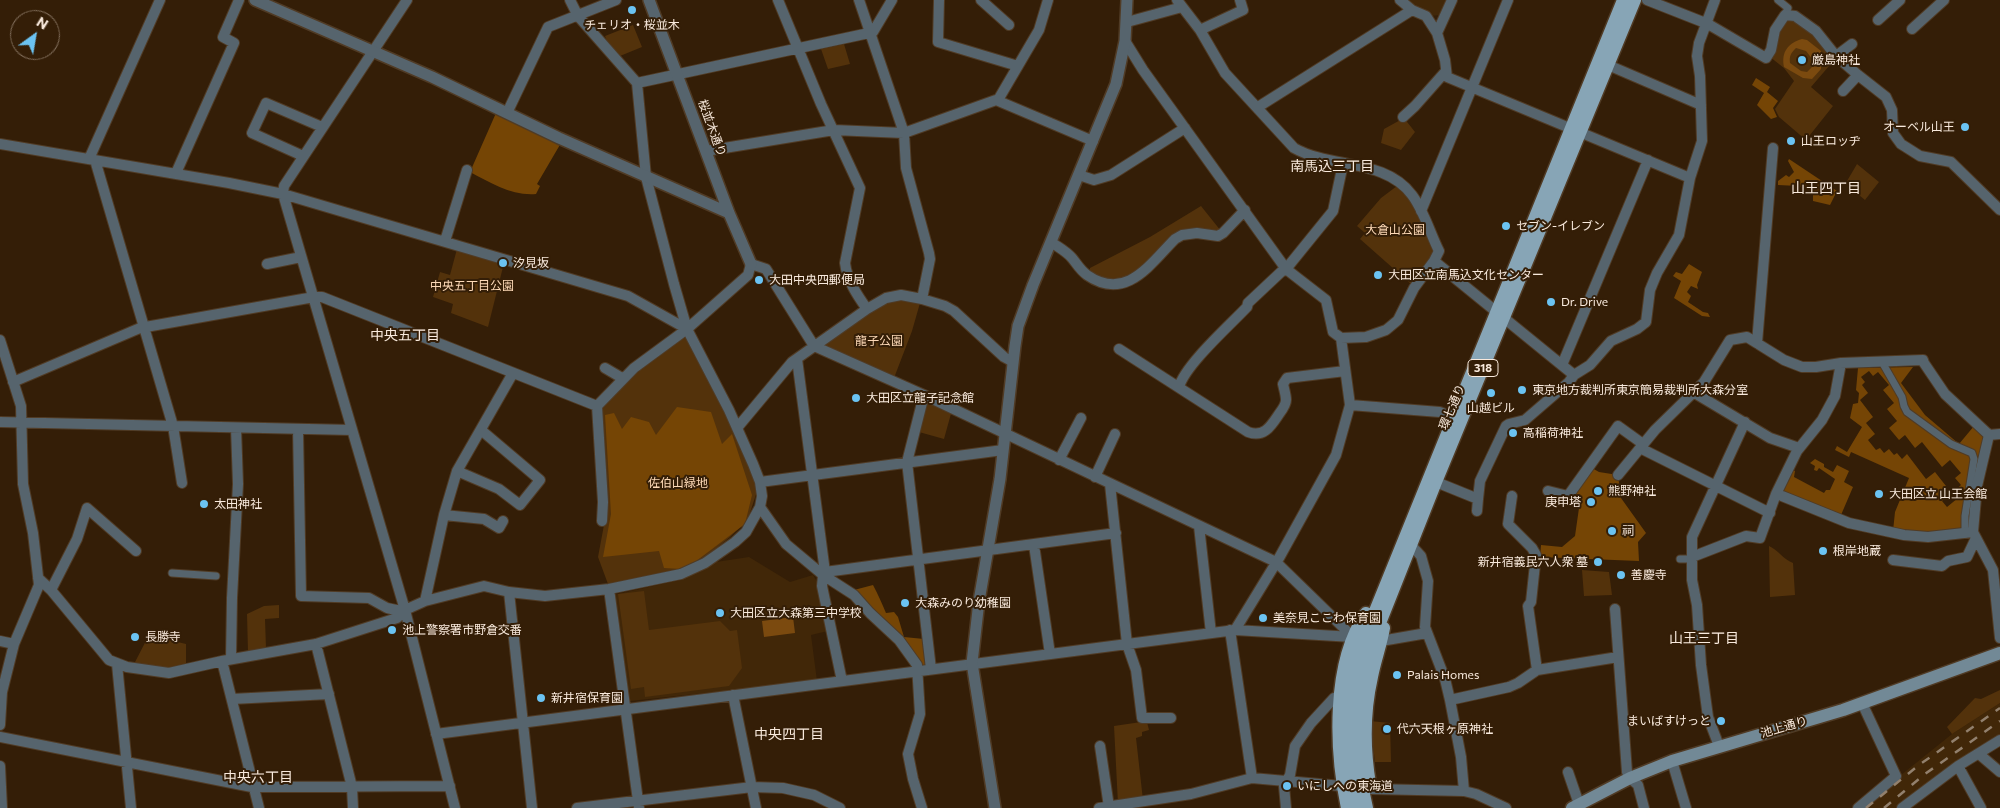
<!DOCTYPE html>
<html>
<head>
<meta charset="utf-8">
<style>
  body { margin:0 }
  #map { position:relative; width:2000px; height:808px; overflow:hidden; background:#341e07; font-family:Commissioner,sans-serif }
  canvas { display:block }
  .north { position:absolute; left:10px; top:10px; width:50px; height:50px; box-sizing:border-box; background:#341e07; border:1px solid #83705d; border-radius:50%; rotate:32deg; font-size:14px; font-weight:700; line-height:20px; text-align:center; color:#f9eadd }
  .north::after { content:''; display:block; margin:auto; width:18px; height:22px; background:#6bc3f2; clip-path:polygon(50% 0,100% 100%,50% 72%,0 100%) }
</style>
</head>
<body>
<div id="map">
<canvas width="2000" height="808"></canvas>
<div class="north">N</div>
</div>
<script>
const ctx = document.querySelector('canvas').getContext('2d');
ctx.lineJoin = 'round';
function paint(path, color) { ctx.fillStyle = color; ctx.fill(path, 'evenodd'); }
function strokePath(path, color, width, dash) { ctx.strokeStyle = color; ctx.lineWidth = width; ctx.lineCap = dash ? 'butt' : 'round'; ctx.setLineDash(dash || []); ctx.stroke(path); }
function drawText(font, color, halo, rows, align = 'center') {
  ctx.font = font + ' Commissioner,"Noto Sans JP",sans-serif'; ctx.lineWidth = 4; ctx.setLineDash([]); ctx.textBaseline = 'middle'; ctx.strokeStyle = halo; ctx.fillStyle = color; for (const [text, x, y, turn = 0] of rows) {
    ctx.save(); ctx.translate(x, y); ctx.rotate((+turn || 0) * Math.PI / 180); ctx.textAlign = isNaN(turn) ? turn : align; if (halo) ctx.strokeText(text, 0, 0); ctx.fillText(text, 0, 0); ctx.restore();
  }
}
paint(new Path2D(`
  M1404,0H1447L1440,15L1431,16Z
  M749,557L790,582L813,575L819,585L828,631L811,635L817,681L630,701L613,595L680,580L716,562Z
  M2000,703V734L1981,745L1900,808H1860L1952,734Z`), '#412708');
paint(new Path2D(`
  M1785,15L1813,34L1836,58L1811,87L1833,106L1806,140L1779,117L1775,109L1794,81L1784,68L1770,57Z
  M633,25L642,47L620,56L608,44L605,36Z
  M844,44L850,64L828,69L821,49Z
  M1404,118L1415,132L1401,150L1381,143L1384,129Z
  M1857,164L1879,182L1865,200L1848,186L1847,181Z
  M1397,186L1410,198L1437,250L1412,285L1360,239L1365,233L1357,226L1381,198Z
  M1201,206L1221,231L1217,232L1194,230C1178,242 1137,277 1120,281C1109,283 1099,277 1090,272V268L1150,237Z
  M457,249L504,263L488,327L451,313L453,304L433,297L440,272L450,275Z
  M900,299L920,303L912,331L894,378L824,346C847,329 871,306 900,299Z
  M688,333L760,482L748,519L730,537L688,571L608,584L598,557L604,525L601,410L605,405L603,403L623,380Z
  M927,399L952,410L944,439L919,432Z
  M1769,546C1778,550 1783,559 1793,563L1795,595L1770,597Z
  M1582,570L1609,572L1612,595L1584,596Z
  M644,591L649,630L720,621L730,631L737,630L742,668L729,686L645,697L644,687L631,689L618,594Z
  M279,605V618L265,619L266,648L248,652L247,614L264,606Z
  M149,635L186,644V665L168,669L134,664Z
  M2000,690V703L1952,734L1947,727L1975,698L1981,699Z
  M1370,721L1390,723L1391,762H1375Z
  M1141,722H1147L1149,730L1142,732V736L1136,738L1143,800L1118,804L1114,726Z`), '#53320b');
paint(new Path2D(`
  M1756,78L1770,87L1767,92L1778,101L1773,108L1777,117L1771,119L1757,105L1764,93L1752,85Z
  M496,113L561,143L537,184L540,186L536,194C512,196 491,183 470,172Z
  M1789,159L1837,191L1830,205L1813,201V191L1798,186L1778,185V181L1786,175L1789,177L1794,172L1788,161Z
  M1689,264L1702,272L1697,285L1698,289L1691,286L1687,292L1691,296L1688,302L1703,312L1708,313L1710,317L1702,316L1674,298L1681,281L1673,276L1676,272L1682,274Z
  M1913,367L1901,383L1925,415L1959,444L1974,426L1986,436L1973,492L1967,525L1963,533L1927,536L1893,531L1895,512L1909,478L1851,452L1849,457L1835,450L1837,446L1847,452L1862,427L1850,418L1853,404L1858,403L1859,393L1856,390L1858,368ZM1869,371L1873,376L1878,372L1889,385L1883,390L1894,403L1887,409L1897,421L1889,428L1899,440L1905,435L1915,448L1922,442L1942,467L1950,460L1961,473L1955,478L1961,485L1954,491L1958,498L1947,507L1942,501L1947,497L1941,490L1946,486L1935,472L1926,479L1907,454L1902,459L1897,453L1894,455L1889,449L1884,453L1880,448L1876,450L1868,440L1875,434L1866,423L1873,417L1860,400L1868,393L1862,385L1865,382L1861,377Z
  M677,407L711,412L722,444L732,434L752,495L745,524L691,565L681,569L664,568L659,551L603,557L611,514L605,415L614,413L622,429L631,417L649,422L656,435Z
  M1815,459L1824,464V467L1833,472L1837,465L1849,471L1844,482L1853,487L1841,515L1778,490L1789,468L1795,471L1794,477L1824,493L1826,490H1830L1835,479L1819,468L1817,471L1814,470L1815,466L1810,463Z
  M1592,468L1599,472L1618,475L1621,498L1646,533L1638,542L1639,561L1540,557L1541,545L1562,547L1575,536L1579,508L1576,493Z
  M873,585C878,594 882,604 886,613L894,612L898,617L904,637L924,639L929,666L922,667L854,590Z`), '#754505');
paint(new Path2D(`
  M1802,39L1807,40L1821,51V69L1812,79L1803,78L1784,67C1781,52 1788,43 1802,39ZM1796,48L1806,51L1813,60L1812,67L1807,72L1801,71L1790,63C1789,56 1791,53 1796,48Z
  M793,617L795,633L764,637L762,621Z`), '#7b4a0f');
const pedestrian = new Path2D(`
  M1778,0L1788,8L1785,15
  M1882,362L1902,397L1904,406L1907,412L1951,444L1972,453L1974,459L1965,516V534
  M1680,559H1690L1692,557
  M172,573L216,576`);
const minor = new Path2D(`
  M407,0L284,186L283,194L405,610L455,808
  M778,0L821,104L860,188L845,263C847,280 857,295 867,309
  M859,0L904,133L906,168L929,253L930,259L922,299
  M939,0L938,42L1018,66
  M981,0L1009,25
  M1177,0L1200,30L1225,73L1294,148C1331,169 1385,158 1412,195C1424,211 1430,233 1439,251L1434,261L1574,375
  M1400,0L1412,10L1426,16L1437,33L1445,60L1447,77L1690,178
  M1647,0L1708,24L1766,58L1771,50L1775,30L1785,15L1795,16L1816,31L1836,56L1858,75L1886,97L1892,110L1893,133L1901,144L1920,156L1951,162L2000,210
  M1878,20L1900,0
  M1127,22L1182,7
  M1912,29L1944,0
  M1200,30L1243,10L1240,0
  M1437,33L1452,0
  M1125,41L1143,70L1286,269L1326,300L1333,332L1341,338L1350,405L1336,455L1279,558L1235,630
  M1836,56L1852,44
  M1608,65L1701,105
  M637,83L869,33L873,32L892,0
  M1843,91L1858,75
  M998,100L1039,30L1048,0
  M1258,107L1412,10
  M507,113L548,27L616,0
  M1403,117L1415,106L1446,71
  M0,144L229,183L283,194L628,296L687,329
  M706,151L834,130L904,133L996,100L1093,141
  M303,156L252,133L266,103L322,127
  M89,159L160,0
  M95,160L173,426L182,483
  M176,173L234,43L223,37L239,0
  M1079,175L1094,180L1111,175L1185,128
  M1421,211L1508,0
  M445,241L467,170
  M1051,242C1058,247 1066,251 1072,258C1077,264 1080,270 1087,275C1126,302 1150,264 1175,239L1182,235L1197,233L1218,236L1223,233L1245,210
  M267,264L301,257
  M1341,338L1366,337L1386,330L1398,320L1414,288L1434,261
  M0,340L21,406L23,484L33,533L39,585L14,644L2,692L0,725
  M1757,343L1773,148
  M1119,349L1248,432C1264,438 1271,426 1279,414C1282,410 1286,405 1286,400C1286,395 1284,389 1283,384L1287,378L1345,371
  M797,359L825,572L823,575L822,586L842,681
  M1562,365L1648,160
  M605,368L622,378
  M13,382L140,328L314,297H322L597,406
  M1179,387C1185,365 1230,325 1247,307L1248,303L1281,272L1286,269L1333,211L1343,164
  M1693,392L1770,438L1799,448
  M924,395L907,462L931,669
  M1350,405L1440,412L1452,417
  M0,422L352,430
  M737,428L792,362L867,309L886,298L901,295L922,299L945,306L954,311L1004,357L1013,362
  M298,429L301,596L369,598L387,608L401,611L405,610
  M1989,435L1977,486L1973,532L1993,570L2000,638
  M1640,448L1770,513
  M1059,460L1081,418
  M457,471L499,489L520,505L540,480L481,430
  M1618,475L1655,430L1704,382L1730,340L1747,337L1784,360L1802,367H1816L1841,363L1923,360L1924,363L1945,394L1989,435L2000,434
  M1095,477L1115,434
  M760,482L1003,450
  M1436,482L1478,499L1480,481L1506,426L1509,424L1525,420L1569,382L1574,375L1590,365L1611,341L1637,329L1646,322L1650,290L1657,273L1679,235L1690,178L1702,141L1700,76L1697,56L1699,43L1715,0
  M1110,484L1127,644L1136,670L1142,718H1171
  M1548,491L1568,496L1618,426L1643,444
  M1512,496L1508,524L1532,548L1536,555L1531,602L1528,606L1537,670
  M1782,496L1849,523L1904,535L1928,537L1973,532
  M760,507L786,544L823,575L854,595L870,613L899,640L917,665L920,714L908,754L913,779L922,808
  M1477,511L1478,499
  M444,515L484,519L499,528L503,521
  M1199,526L1211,633
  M1034,545L1050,654
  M1411,545L1421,556L1428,581L1425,627L1445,679L1450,700L1461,757L1464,791
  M1692,557L1746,536L1760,538L1776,494L1797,451L1822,420L1835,396L1841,363
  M1893,560L1942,566L1948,561L1967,557L1976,538
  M825,572L1116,533
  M38,578L51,590L109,660L127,667L169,673L222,661L316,644L397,618L405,610L425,601L484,586L509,592L545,596L609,589L681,574L705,563L735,542L746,532L760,507L762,496L760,482L753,464L729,410L687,329L674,284L646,177L637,83L578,16L570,0
  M609,589L639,808
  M51,590L77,539L87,508L136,551
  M509,592L532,808
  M425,601L444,515L457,471L513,373
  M1615,609L1627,772L1630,778L1638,785L1644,808
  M1230,630L1252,778
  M0,641L14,644
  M1381,641L1427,633
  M316,644L352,787L353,808
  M231,659L232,598L238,484L236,428
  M222,661L259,808
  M117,664L131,808
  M733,695L756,808
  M232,699L329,694
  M1450,700L1509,687L1518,683L1537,670L1618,657
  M436,734L1235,630L1353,637L1276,562L924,395L814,346L766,269L751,264L748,275L687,329L634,368L597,406L603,502L602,521
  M0,737L252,787L450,786
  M1100,746L1109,807
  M1719,746L1708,717L1701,665L1697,605L1692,580V537L1745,422
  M1979,754L2000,772
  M1672,761L1686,808
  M0,766L2,808
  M1958,766L1981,808
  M1568,772L1579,804
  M1371,789L1464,791L1476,794L1506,808
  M577,808L752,787L783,788L814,795L840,808
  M1099,808L1191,794L1252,778L1342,786
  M1286,808L1284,786L1290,775L1295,746L1311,723L1334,698L1340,696
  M1858,808L1896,776L1862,703
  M1902,808L1958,766L2000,740`);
const tertiary = new Path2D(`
  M255,0L432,77L559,138L729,213
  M649,0L729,213L751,264
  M995,808L972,663L979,601L1000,479L1015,346L1018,326L1033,285L1116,84L1125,41L1127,0`);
const secondary = new Path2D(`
  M1572,808L1630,778L1672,761L1843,710L2000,653`);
const primary = new Path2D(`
  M1370,784C1364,748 1364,712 1372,677C1375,661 1381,645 1384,628
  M1347,808C1335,751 1331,663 1366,613
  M1357,808C1343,752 1346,698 1362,643L1623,0
  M1367,808L1356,757V737L1358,703L1369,651L1436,482L1635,0`);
strokePath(pedestrian, '#503b25', 9);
strokePath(minor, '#503b25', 12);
strokePath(tertiary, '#503b25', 14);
strokePath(secondary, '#503b25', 15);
strokePath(primary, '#503b25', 15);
strokePath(pedestrian, '#56646d', 7);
strokePath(minor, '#56646d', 10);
strokePath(tertiary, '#56646d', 11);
strokePath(secondary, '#728996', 12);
strokePath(primary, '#87a5b6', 12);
strokePath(new Path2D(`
  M1866,808L1919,765L2000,708
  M1884,808L1925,774L2000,721`), '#92806d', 2.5, [9, 9]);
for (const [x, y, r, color] of [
  [632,10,5,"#6bc3f2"],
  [1802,60,5,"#6bc3f2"],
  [1965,127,5,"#6bc3f2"],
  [1791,141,5,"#6bc3f2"],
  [1506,226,5,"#6bc3f2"],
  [503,263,5,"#6bc3f2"],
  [1378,275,5,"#6bc3f2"],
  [759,280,5,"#6bc3f2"],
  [1551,302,5,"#6bc3f2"],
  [1522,390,5,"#6bc3f2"],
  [1491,393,5,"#6bc3f2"],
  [856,398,5,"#6bc3f2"],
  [1513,433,5,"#6bc3f2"],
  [1598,491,5,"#6bc3f2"],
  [1879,494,5,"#6bc3f2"],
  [1591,502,5,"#6bc3f2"],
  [204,504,5,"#6bc3f2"],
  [1612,531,5,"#6bc3f2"],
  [1823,551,5,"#6bc3f2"],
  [1598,562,5,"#6bc3f2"],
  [1621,575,5,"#6bc3f2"],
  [905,603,5,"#6bc3f2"],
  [720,613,5,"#6bc3f2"],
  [1263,618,5,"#6bc3f2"],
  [392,630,5,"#6bc3f2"],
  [135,637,5,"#6bc3f2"],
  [1397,675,5,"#6bc3f2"],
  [541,698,5,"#6bc3f2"],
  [1721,721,5,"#6bc3f2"],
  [1387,729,5,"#6bc3f2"],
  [1287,786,5,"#6bc3f2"]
]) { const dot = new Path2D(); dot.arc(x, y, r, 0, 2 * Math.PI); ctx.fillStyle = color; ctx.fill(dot); strokePath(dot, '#341e07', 2); }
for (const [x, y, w] of [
  [1483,368,30]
]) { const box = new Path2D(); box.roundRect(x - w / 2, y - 8.5, w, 17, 4); ctx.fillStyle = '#341e07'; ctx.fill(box); strokePath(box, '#f9eadd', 1); }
drawText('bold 11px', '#f9eadd', null, [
  ["318",1483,368]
]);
drawText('12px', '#f9eadd', '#341e07', [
  ["チェリオ・桜並木",632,25,"center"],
  ["厳島神社",1812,60],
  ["オーベル山王",1955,127,"right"],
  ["山王ロッヂ",1801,141],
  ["セブン-イレブン",1516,226],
  ["汐見坂",513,263],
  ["大田区立南馬込文化センター",1388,275],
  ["大田中央四郵便局",769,280],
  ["Dr. Drive",1561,302],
  ["東京地方裁判所東京簡易裁判所大森分室",1532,390],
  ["大田区立龍子記念館",866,398],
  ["山越ビル",1491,408,"center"],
  ["高稲荷神社",1523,433],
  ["熊野神社",1608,491],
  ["大田区立 山王会館",1889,494],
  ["庚申塔",1581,502,"right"],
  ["太田神社",214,504],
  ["祠",1622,531],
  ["根岸地蔵",1833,551],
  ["新井宿義民六人衆 墓",1588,562,"right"],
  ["善慶寺",1631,575],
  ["大森みのり幼稚園",915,603],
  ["大田区立大森第三中学校",730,613],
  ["美奈見ここわ保育園",1273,618],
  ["池上警察署市野倉交番",402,630],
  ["長勝寺",145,637],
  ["Palais Homes",1407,675],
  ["新井宿保育園",551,698],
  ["まいばすけっと",1711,721,"right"],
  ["代六天根ヶ原神社",1397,729],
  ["いにしへの東海道",1297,786]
], 'left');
drawText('12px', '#f9eadd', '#341e07', [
  ["桜並木通り",712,128,70],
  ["環七通り",1452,407,-67],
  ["池上通り",1784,727,-16]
]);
drawText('12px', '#fdd9b7', '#341e07', [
  ["大倉山公園",1395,230],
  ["中央五丁目公園",472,286],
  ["龍子公園",879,341],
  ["佐伯山緑地",678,483]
]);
drawText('14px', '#f9eadd', '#341e07', [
  ["南馬込三丁目",1332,166],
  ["山王四丁目",1826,188],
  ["中央五丁目",405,335],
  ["山王三丁目",1704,638],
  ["中央四丁目",789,734],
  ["中央六丁目",258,777]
]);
</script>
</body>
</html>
